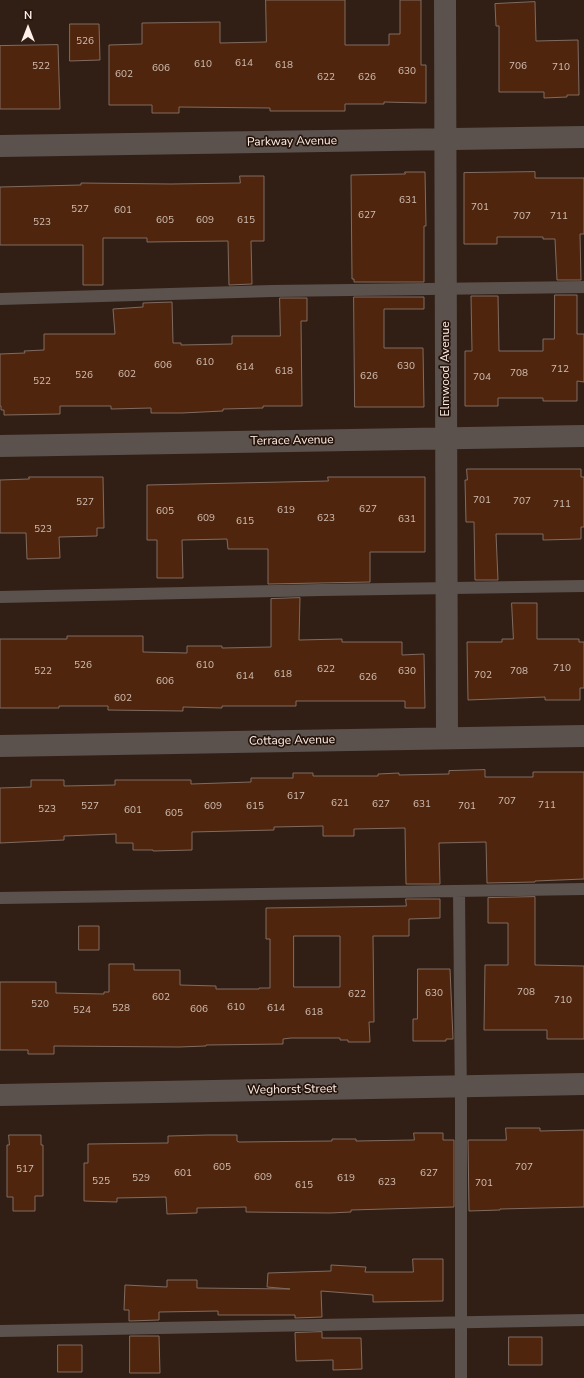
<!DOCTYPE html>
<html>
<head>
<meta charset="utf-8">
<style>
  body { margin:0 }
  #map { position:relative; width:584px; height:1378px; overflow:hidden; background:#311f15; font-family:"Nunito Sans",sans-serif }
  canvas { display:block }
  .north { position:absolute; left:8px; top:8px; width:40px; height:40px; -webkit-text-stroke:3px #27150c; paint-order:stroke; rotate:0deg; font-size:11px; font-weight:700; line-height:16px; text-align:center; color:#fef1ea }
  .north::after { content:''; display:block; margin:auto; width:14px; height:18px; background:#fef1ea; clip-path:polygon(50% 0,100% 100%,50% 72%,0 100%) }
</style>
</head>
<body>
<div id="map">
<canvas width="584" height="1378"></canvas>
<div class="north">N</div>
</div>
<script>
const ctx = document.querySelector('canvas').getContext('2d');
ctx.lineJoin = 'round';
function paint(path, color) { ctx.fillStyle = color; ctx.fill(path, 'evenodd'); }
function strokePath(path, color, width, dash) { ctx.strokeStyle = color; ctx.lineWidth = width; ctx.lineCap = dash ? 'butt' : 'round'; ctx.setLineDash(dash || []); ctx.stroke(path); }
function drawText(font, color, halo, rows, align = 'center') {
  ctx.font = font + ' "Nunito Sans",sans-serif'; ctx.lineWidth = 3.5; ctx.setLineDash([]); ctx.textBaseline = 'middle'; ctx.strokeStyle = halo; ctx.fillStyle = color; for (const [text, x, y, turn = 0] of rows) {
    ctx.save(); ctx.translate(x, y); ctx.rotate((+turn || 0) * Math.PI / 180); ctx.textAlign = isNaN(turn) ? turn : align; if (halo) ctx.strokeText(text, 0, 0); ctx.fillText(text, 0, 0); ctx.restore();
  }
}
const building = new Path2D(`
  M266,0H345V45H389V34H400V0H421V65H426V103L384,102V104H345V111H270V108L179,107V113H152V105H109V45L142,44V23L220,22V43L266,42Z
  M535,2L536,41L578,40L579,95H567V97L544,98V92H499V26H496L495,4Z
  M70,24H99L100,60L70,61Z
  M58,45L60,109H0V46Z
  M405,172H425L426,226H424V282H354V279H352L351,175L405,174Z
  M535,172V178H584V234H580L581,280H557L555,239H543V237H497V244H464V173Z
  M240,176H264V241H251L252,284L229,285L228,241L147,242V238H103V285H83V245H0V187L81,185V183L171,184L240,183Z
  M555,295H577V334H584V382L577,381V401H543V398H498V406H465V351H472L471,296H498L499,351H543V339H554Z
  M354,297H424V309H384V348H423L424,407H355Z
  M280,298H307V321H301L302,406H263V408L223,409V411L182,413H151V408L111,409V406H60V414L4,415V410H1V406H0V354L25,353L24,351L44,350V334H115L113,309L143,307V303L172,302L173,343H181V345L232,344V336H280Z
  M467,469H581V477H584V527H581V539L543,540V534H496L498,580H475L474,522H466L465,480H467Z
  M29,477H103L104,528H97V536L59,537L60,558L27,559L26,533H0V480L29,479Z
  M328,477H425V552H370V582L268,584V549H228L227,539L182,540L183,578H157V540H147V485L328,481Z
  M300,598L299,640L342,639V642H402V655L424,654L425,708H405V701H296V706H222V708L183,707V711L108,710V706H59V708H0V639H67V636H143V652L187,653V646H222V648L271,647V599Z
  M512,603H537V639H579V642H584V688H580V700H545V697L468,700L467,642H502V639H513Z
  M485,770V777H533V772H584V879L535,881V882L487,883L486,842L439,843L440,884H406L405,828L354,829V836H323V826L274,827V830L192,832V850L153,851V850H133V843H116V834L64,836V840L0,843V788L31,787V780H64V786L115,785V780H191V784L251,782V778H293V773H313V776H378V774L399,773V775L449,774V771Z
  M535,897V965L584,966V1039H547V1030H484L485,965H508V923H488V898Z
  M406,899H440V918L409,919V936H373L374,1022H369L370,1042H348V1040H340V1038H291L283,1039V1044L206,1045V1046L179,1047L54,1046V1054H28V1050H0V982H56V993L104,994V992H109V964H134V970H180V985L216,986V989H259V988H270V939H266V908L406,906ZM294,936H340V987H294Z
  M79,926H99V950H79Z
  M418,969H450L453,1039H446V1041H413V1019H417Z
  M506,1128H540V1131L584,1130V1207L500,1209V1210L469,1211L468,1140H506Z
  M414,1133H443V1140H454V1207L351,1210V1212L330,1213L246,1212V1207L197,1208V1213L167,1214L166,1197L117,1198V1202L84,1201V1163H88V1144L166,1143H168V1136L208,1135H237V1141L239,1142L332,1141V1139H356V1141L414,1140Z
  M9,1135H41V1145H43V1196H35V1211H13V1197H7V1145H9Z
  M413,1259H443V1301L373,1302V1295L321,1291L322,1317L295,1318V1315H218V1311L159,1312V1320L129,1321V1310H124L125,1285L167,1287V1280H197V1288L290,1289L267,1287L268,1273L331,1271V1265L366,1267L365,1272H413Z
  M322,1332V1338H361L362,1369L333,1370V1360L296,1361L295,1333Z
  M130,1336H159L160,1373H130Z
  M509,1337H542V1365H509Z
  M58,1345H82V1372H58Z`);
paint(building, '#4f260d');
strokePath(building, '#816b60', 1);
strokePath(new Path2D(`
  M0,299L272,291L584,287
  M0,597L322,590L584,586
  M459,891L461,1105V1378
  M0,898L584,889
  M0,1331L584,1320`), '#5b524d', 12);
strokePath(new Path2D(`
  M445,0L447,738
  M0,146L584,137
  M0,446L584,436
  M0,746L584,736
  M0,1095L584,1084`), '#5b524d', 22);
drawText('10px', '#d2beb3', null, [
  ["526",85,42],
  ["614",244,64],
  ["610",203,65],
  ["618",284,66],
  ["522",41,67],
  ["706",518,67],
  ["710",561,68],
  ["606",161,69],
  ["630",407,72],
  ["602",124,75],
  ["622",326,78],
  ["626",367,78],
  ["631",408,201],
  ["701",480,208],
  ["527",80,210],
  ["601",123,211],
  ["627",367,216],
  ["707",522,217],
  ["711",559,217],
  ["605",165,221],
  ["609",205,221],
  ["615",246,221],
  ["523",42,223],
  ["610",205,363],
  ["606",163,366],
  ["630",406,367],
  ["614",245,368],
  ["712",560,370],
  ["618",284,372],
  ["708",519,374],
  ["602",127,375],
  ["526",84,376],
  ["626",369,377],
  ["704",482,378],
  ["522",42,382],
  ["701",482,501],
  ["707",522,502],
  ["527",85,503],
  ["711",562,505],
  ["627",368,510],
  ["619",286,511],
  ["605",165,512],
  ["609",206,519],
  ["623",326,519],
  ["631",407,520],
  ["615",245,522],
  ["523",43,530],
  ["526",83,666],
  ["610",205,666],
  ["710",562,669],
  ["622",326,670],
  ["522",43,672],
  ["630",407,672],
  ["708",519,672],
  ["618",283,675],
  ["702",483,676],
  ["614",245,677],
  ["626",368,678],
  ["606",165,682],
  ["602",123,699],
  ["617",296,797],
  ["707",507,802],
  ["621",340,804],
  ["627",381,805],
  ["631",422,805],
  ["711",547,806],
  ["527",90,807],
  ["609",213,807],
  ["615",255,807],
  ["701",467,807],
  ["523",47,810],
  ["601",133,811],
  ["605",174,814],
  ["708",526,993],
  ["630",434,994],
  ["622",357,995],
  ["602",161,998],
  ["710",563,1001],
  ["520",40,1005],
  ["610",236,1008],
  ["528",121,1009],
  ["614",276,1009],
  ["606",199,1010],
  ["524",82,1011],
  ["618",314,1013],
  ["605",222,1168],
  ["707",524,1168],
  ["517",25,1170],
  ["601",183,1174],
  ["627",429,1174],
  ["609",263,1178],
  ["529",141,1179],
  ["619",346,1179],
  ["525",101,1182],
  ["623",387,1183],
  ["701",484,1184],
  ["615",304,1186]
]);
drawText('12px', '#fef1ea', '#27150c', [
  ["Parkway Avenue",292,142,-1],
  ["Elmwood Avenue",446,369,-90],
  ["Terrace Avenue",292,441,-1],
  ["Cottage Avenue",292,741,-1],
  ["Weghorst Street",292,1090,-1]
]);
</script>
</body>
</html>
